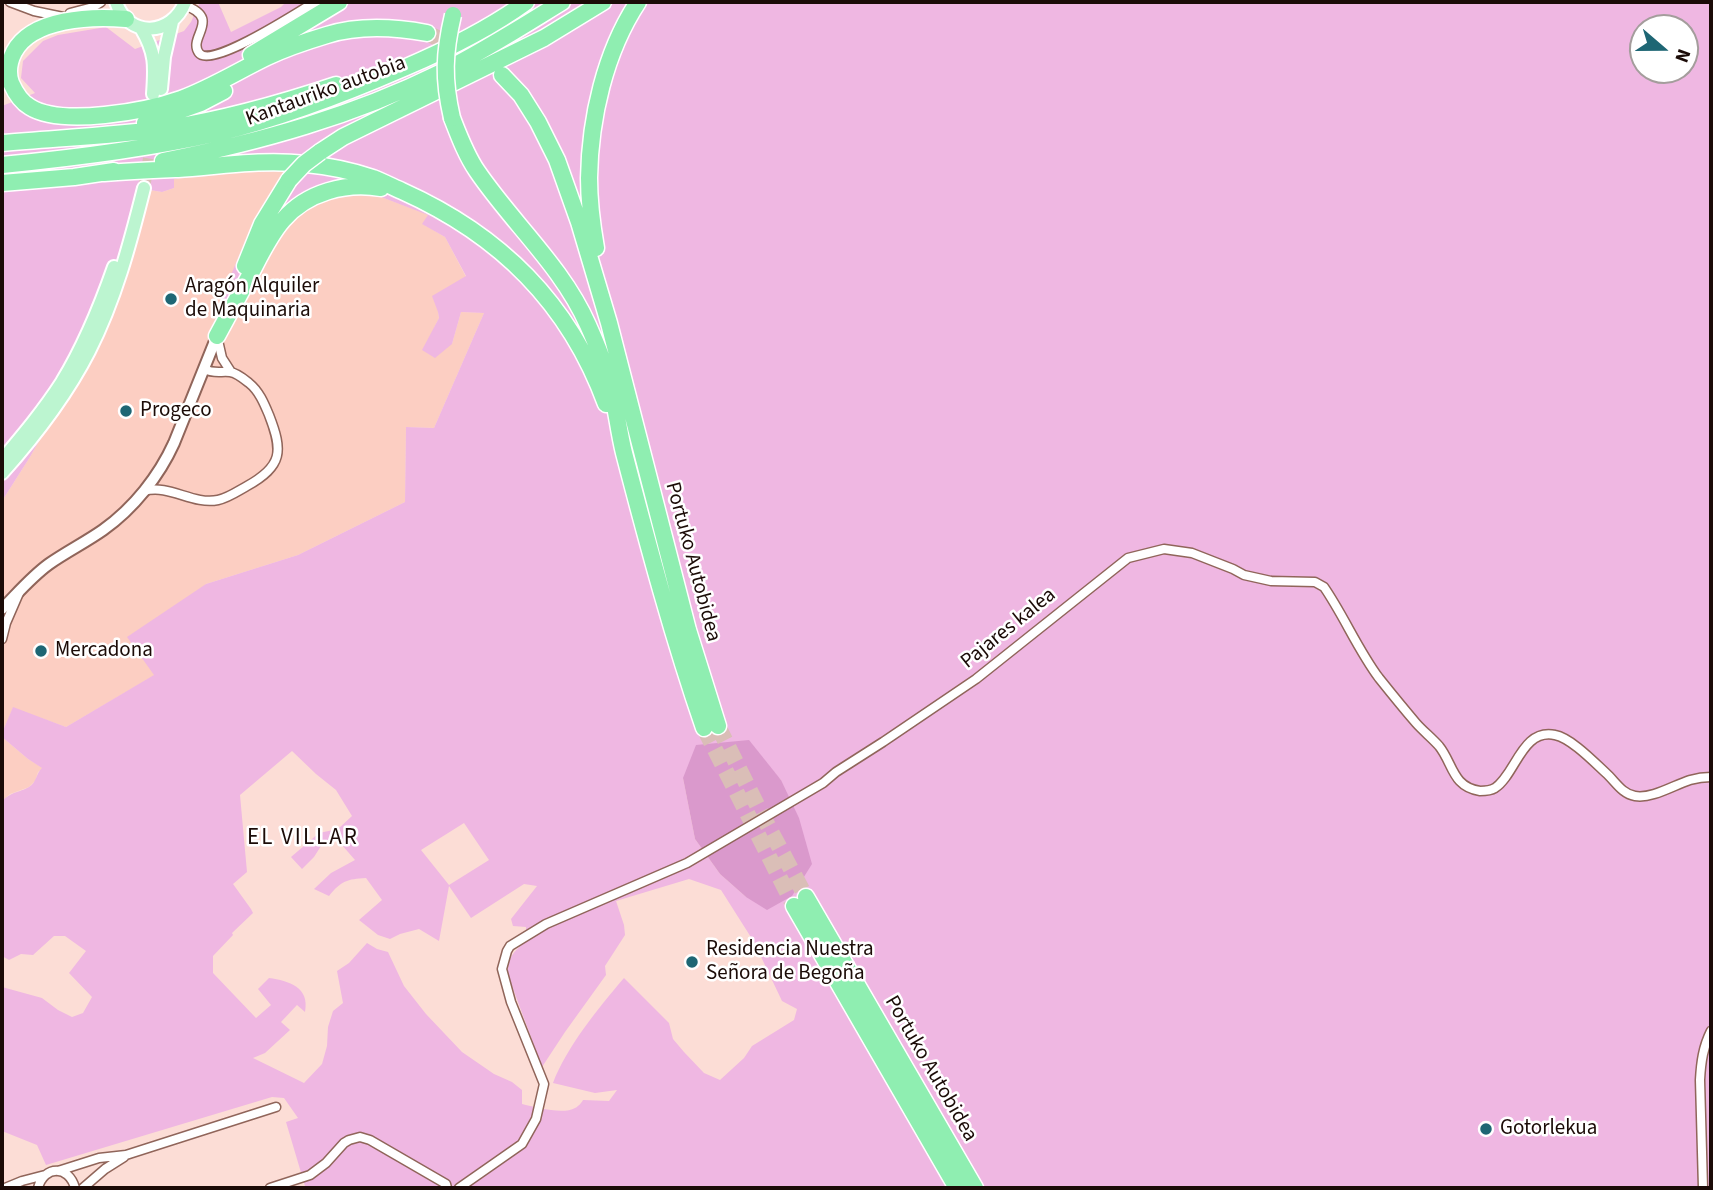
<!DOCTYPE html>
<html>
<head>
<meta charset="utf-8">
<style>
  body { margin:0 }
  #map { position:relative; width:1713px; height:1190px; overflow:hidden; background:#fcddd6; font-family:"Source Sans 3",sans-serif }
  canvas { display:block }
  .frame { position:absolute; inset:0; border:4px solid #1b0b07; pointer-events:none }
  .north { position:absolute; left:1629px; top:14px; width:70px; height:70px; box-sizing:border-box; background:#fff; border:2px solid #a49d9c; border-radius:50%; rotate:110deg; font-size:19px; font-weight:700; line-height:28px; text-align:center; color:#1b0b07 }
  .north::after { content:''; display:block; margin:auto; width:24px; height:32px; background:#1e6674; clip-path:polygon(50% 0,100% 100%,50% 72%,0 100%) }
</style>
</head>
<body>
<div id="map">
<canvas width="1713" height="1190"></canvas>
<div class="frame"></div>
<div class="north">N</div>
</div>
<script>
const ctx = document.querySelector('canvas').getContext('2d');
ctx.lineJoin = 'round';
function paint(path, color) { ctx.fillStyle = color; ctx.fill(path, 'evenodd'); }
function strokePath(path, color, width, dash) { ctx.strokeStyle = color; ctx.lineWidth = width; ctx.lineCap = dash ? 'butt' : 'round'; ctx.setLineDash(dash || []); ctx.stroke(path); }
function drawText(font, color, halo, rows, align = 'center') {
  ctx.font = font + ' "Source Sans 3",sans-serif'; ctx.lineWidth = 5; ctx.setLineDash([]); ctx.textBaseline = 'middle'; ctx.strokeStyle = halo; ctx.fillStyle = color; for (const [text, x, y, turn = 0] of rows) {
    ctx.save(); ctx.translate(x, y); ctx.rotate((+turn || 0) * Math.PI / 180); ctx.textAlign = isNaN(turn) ? turn : align; if (halo) ctx.strokeText(text, 0, 0); ctx.fillText(text, 0, 0); ctx.restore();
  }
}
paint(new Path2D(`
  M287,171L275,186L260,210L261,268L284,230L300,214L312,206L332,197L354,194L376,195L429,215L423,224L445,237L466,277L438,312L439,318L434,328L452,344L461,312L484,313L434,428L406,427L405,502L298,555L206,584L155,675L66,727L13,708L2,733V501L30,457L47,427L149,190L162,192L174,188L173,179L224,172Z
  M2,737L28,759L43,768L38,772L35,781L29,787L10,794L2,801Z`), '#fccec2');
paint(new Path2D(`
  M200,2H218L231,32L281,7L286,2H1711V1188H301L305,1186L286,1122L298,1118L284,1098L272,1097L46,1165L37,1145L2,1131V987L42,998L58,1010L72,1017L83,1013L92,997L69,973L86,951L65,936H54L33,955L21,954L9,960L2,956V801C13,791 18,793 29,787C37,782 36,773 42,768L28,759L2,737V733L13,707L66,727L154,675L127,637L206,584L298,555L405,502L406,427L434,428L484,313L461,312L452,344L435,358L422,350L439,318L438,312L432,296L466,276L445,237L422,224L428,215L376,195L354,194L332,197L312,206L300,214L284,230L231,323L215,316C235,266 253,214 286,171L224,172L174,179V188L162,192L150,190L47,427L30,457L2,501V106L35,93L21,78L23,61L43,41L58,35L106,27L135,49L184,31L191,22ZM1643,28H1685V70H1643ZM292,751L316,774L336,790L352,816L338,829L319,833L291,857L302,869L314,857L321,846L335,837L355,860L331,873L314,889L329,896C341,881 347,879 366,878L382,900L359,920L378,935L390,939L400,934L419,929L439,941L449,886L471,918L524,884L537,886L511,919L513,926L526,927V941C514,951 507,958 508,975L542,1067L565,1032L606,975L605,966L625,935L624,925L616,901L689,879L721,890L754,942L782,1001L797,1009L794,1020L752,1046L744,1058L720,1080L704,1073L684,1052L673,1039L669,1023L624,978C599,1007 566,1048 553,1083L595,1093L617,1090L609,1101L583,1100C582,1102 578,1107 575,1108C563,1115 535,1107 522,1104V1090L512,1082L494,1074L462,1052L426,1014L404,986L388,952L377,949L367,943L349,963L337,971L343,1003L333,1011L328,1027L327,1046L322,1064L304,1083L253,1058L265,1053L290,1030L281,1022L297,1005L305,1012C310,987 289,981 269,978L258,989L271,1005L256,1018L213,973V956L233,935L232,933L253,913L251,909L233,884L247,872L240,795ZM768,766L781,780L746,897L720,874L695,839L683,778ZM464,823L489,860L449,885L421,850Z`), '#efb7e2');
paint(new Path2D(`
  M749,740L781,780L799,818L812,864L792,896L767,910L746,897L720,874L695,839L683,778L696,745Z`), '#da99cc');
strokePath(new Path2D(`
  M144,188L152,140`), '#dabeb7', 12, [12, 6]);
strokePath(new Path2D(`
  M427,33L468,53L483,62
  M718,726L759,809L806,897
  M704,728L794,906`), '#dabeb7', 16, [16, 8]);
const minor = new Path2D(`
  M10,2L34,11L63,17
  M184,5C223,19 187,37 199,53C211,69 300,11 315,2
  M70,13L93,7L101,2
  M217,336L222,358L231,372
  M144,491C170,484 192,505 218,500C228,498 238,491 247,486C283,466 283,451 269,415C264,403 259,391 249,383C244,379 237,373 230,372C221,371 214,374 204,369
  M2,639L6,623L19,593
  M58,1171L99,1158L126,1155L276,1107
  M5,1188L22,1181L45,1175
  M38,1188C44,1165 69,1165 75,1188
  M83,1188L105,1169L124,1157
  M270,1188L310,1175L326,1163L344,1143L349,1140L360,1137L370,1140L446,1184L447,1188
  M459,1188L522,1144L536,1119L544,1084L511,1002L502,969L507,951L510,946L546,924L687,863L823,783L836,772L883,742L976,679L1128,558L1164,549L1192,553L1233,569L1244,575L1271,581L1315,582L1324,587C1344,616 1358,650 1379,678C1391,693 1404,709 1416,723C1423,731 1432,738 1439,746C1453,763 1452,787 1480,791C1485,791 1490,791 1495,788C1516,774 1522,728 1555,735C1571,738 1594,762 1606,773C1615,781 1622,794 1635,796C1652,799 1674,785 1690,780C1697,778 1704,777 1711,777
  M1703,1188L1700,1080C1701,1062 1703,1047 1711,1031`);
const tertiary = new Path2D(`
  M2,609C17,594 31,577 49,564C66,552 86,542 103,530C134,508 159,476 174,443L217,336`);
const primary = new Path2D(`
  M116,2C128,39 172,36 185,2
  M141,28C156,53 155,66 153,94
  M161,89L164,57L172,22
  M2,460C23,435 44,410 62,382C84,346 100,307 114,267
  M2,473C35,436 66,396 89,351C115,300 130,244 144,188`);
const motorway = new Path2D(`
  M126,19C92,16 32,18 14,52C9,62 7,72 11,83C15,92 21,102 30,107C62,127 147,111 181,99C211,88 238,71 267,57C286,48 307,41 327,35C359,25 394,27 427,33
  M251,55L339,2
  M502,75L521,95L538,122L557,160L579,222L609,323L688,630L718,726
  M452,118C459,136 466,155 477,171C513,224 562,266 588,325C596,343 604,361 609,380C616,404 618,429 624,453C648,545 673,638 704,728
  M145,123L201,103L224,91
  M2,143C57,138 114,136 169,128C225,119 282,103 336,85
  M320,152L343,137L544,38L603,2
  M163,161C260,142 353,116 442,72C484,51 523,26 562,2
  M2,165C74,158 147,149 218,133C282,118 344,94 404,68C446,50 489,29 526,2
  M104,173C129,171 154,170 178,169C221,166 263,159 306,164C328,166 352,171 373,178C383,182 393,187 402,191C500,235 569,303 606,404
  M2,183L74,177L114,171
  M596,248C592,225 589,202 589,178C590,118 605,52 638,2
  M245,266L262,224L289,180
  M217,336C228,316 239,295 250,275C260,256 269,236 283,220C307,192 346,182 381,188
  M806,897L975,1188
  M794,906L957,1188`);
strokePath(minor, '#90655a', 11);
strokePath(tertiary, '#90655a', 14);
strokePath(primary, '#fff', 16);
strokePath(motorway, '#fff', 19);
strokePath(minor, '#fff', 8);
strokePath(tertiary, '#fff', 10);
strokePath(primary, '#bcf5d0', 12);
strokePath(motorway, '#8feeb1', 16);
const motorwayBridge = new Path2D(`
  M452,118C443,79 444,53 453,15
  M289,180L304,164L320,152`);
strokePath(motorwayBridge, '#fff', 19, []);
strokePath(motorwayBridge, '#8feeb1', 16);
for (const [x, y, r, color] of [
  [171,299,7,"#1e6674"],
  [126,411,7,"#1e6674"],
  [41,651,7,"#1e6674"],
  [692,962,7,"#1e6674"],
  [1486,1129,7,"#1e6674"]
]) { const dot = new Path2D(); dot.arc(x, y, r, 0, 2 * Math.PI); ctx.fillStyle = color; ctx.fill(dot); strokePath(dot, '#fff', 2.5); }
drawText('21px', '#1b0b07', '#fff', [
  ["Kantauriko autobia",326,92,-20],
  ["Portuko Autobidea",692,562,75],
  ["Pajares kalea",1009,629,-39],
  ["Portuko Autobidea",930,1069,60]
]);
drawText('21px', '#1b0b07', '#fff', [
  ["Aragón Alquiler",185,287],
  ["de Maquinaria",185,311],
  ["Progeco",140,411],
  ["Mercadona",55,651],
  ["Residencia Nuestra",706,950],
  ["Señora de Begoña",706,974],
  ["Gotorlekua",1500,1129]
], 'left');
ctx.letterSpacing = '2px';
drawText('23px', '#1b0b07', '#fff', [
  ["EL VILLAR",303,839]
]);
ctx.letterSpacing = '0px';
</script>
</body>
</html>
